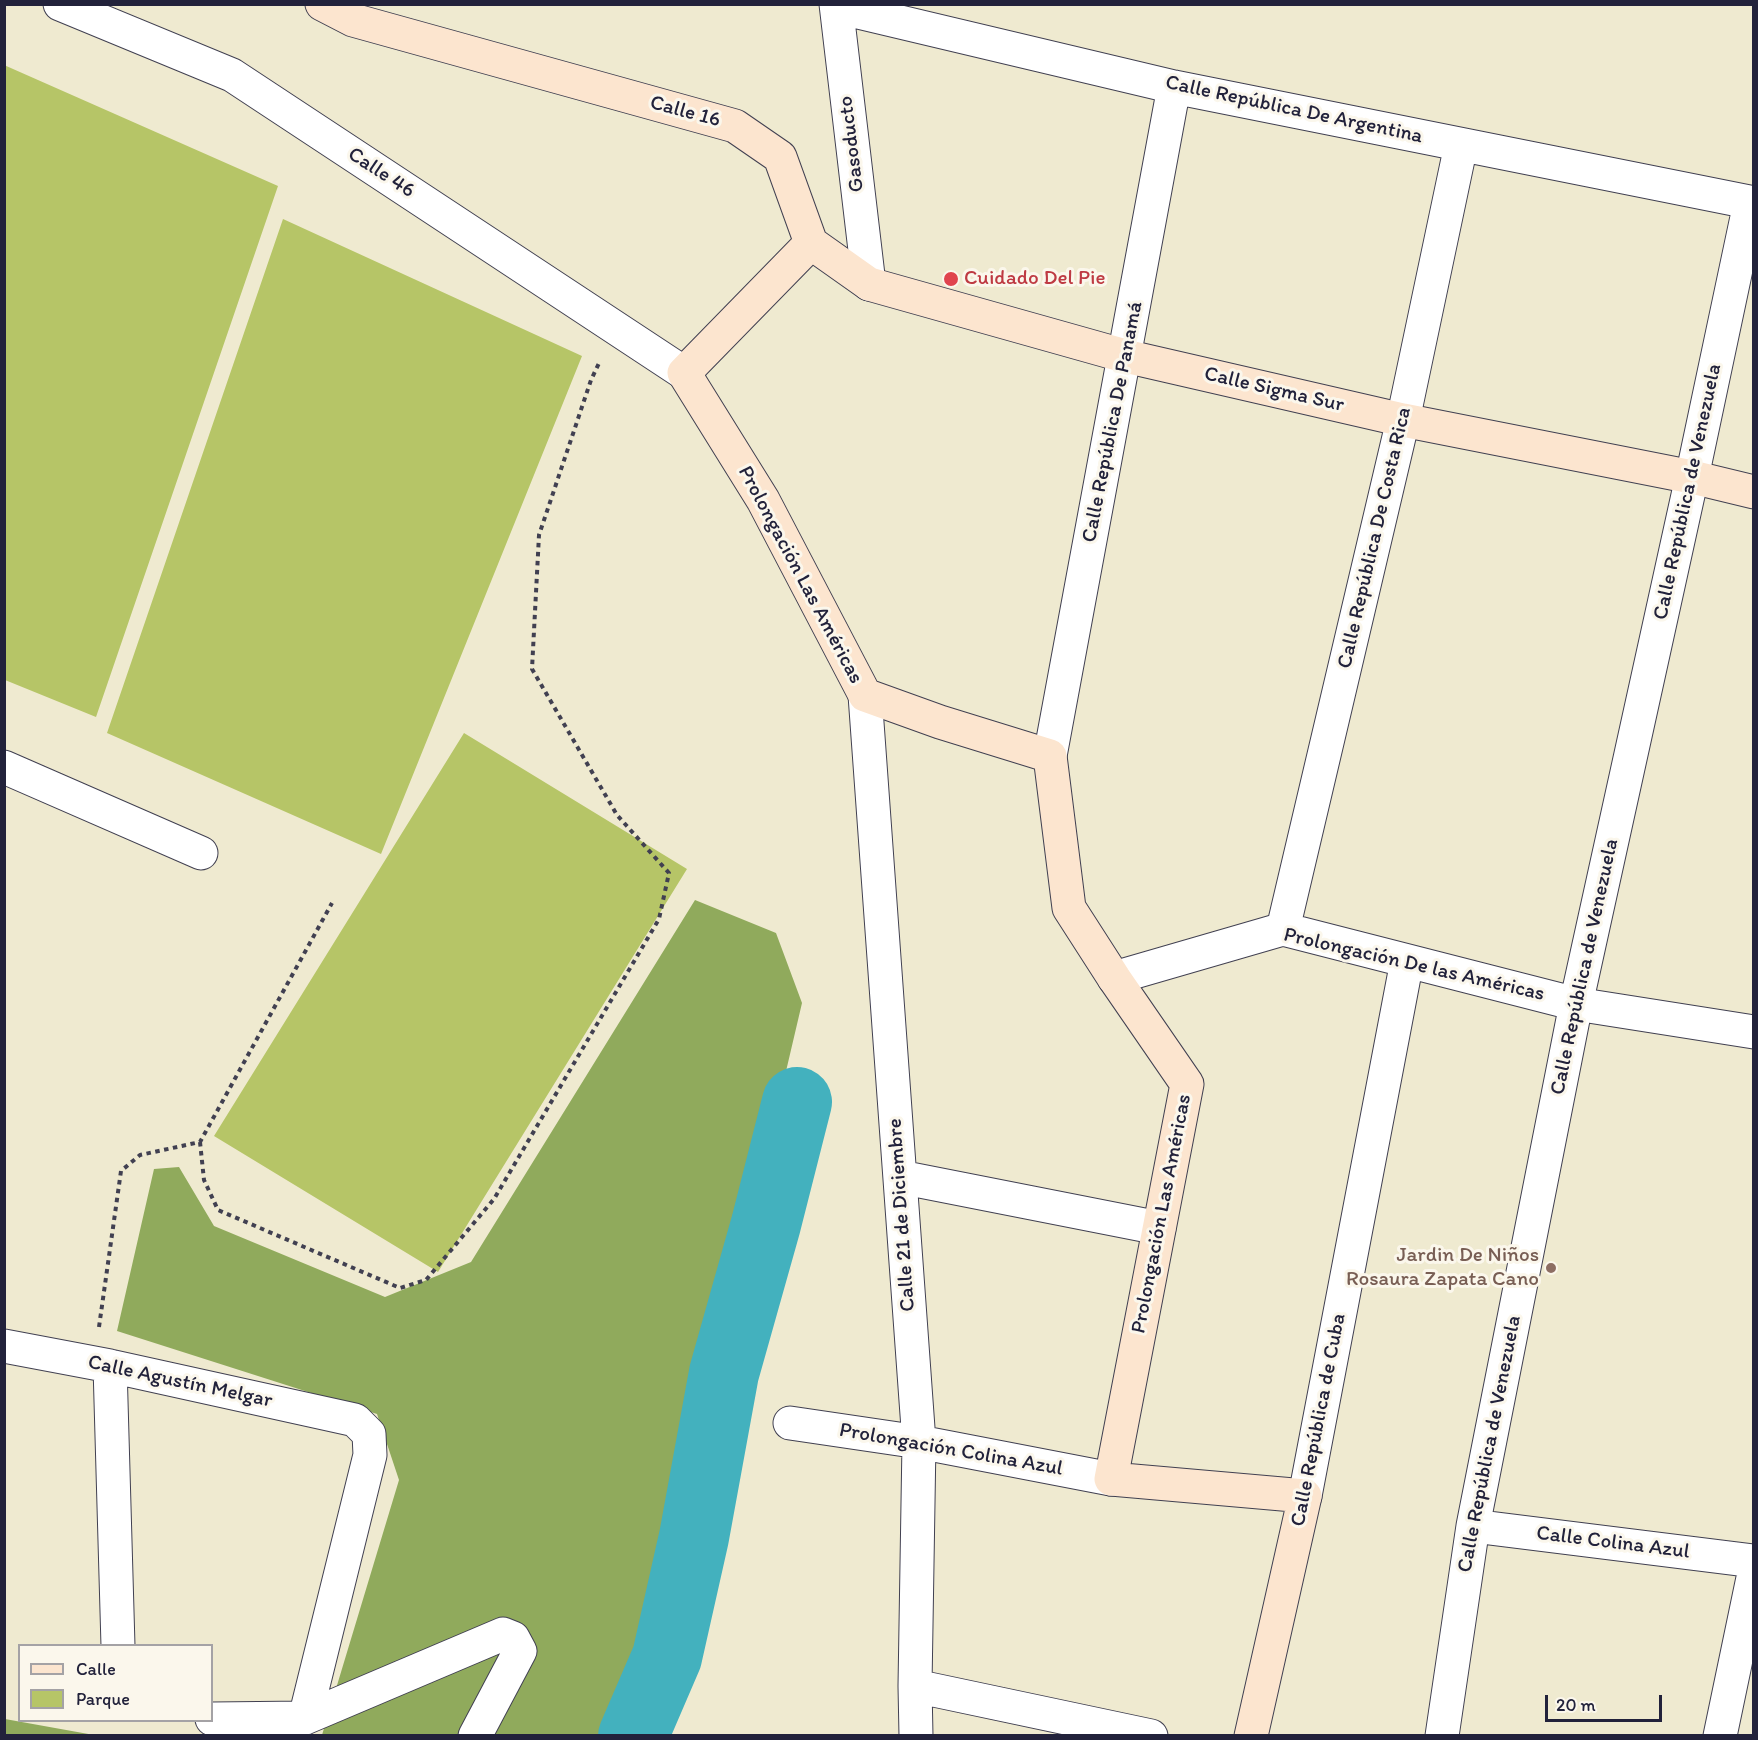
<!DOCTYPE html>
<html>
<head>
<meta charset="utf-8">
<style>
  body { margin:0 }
  #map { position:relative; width:1758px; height:1740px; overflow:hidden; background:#efead0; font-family:Itim,sans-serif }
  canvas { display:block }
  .frame { position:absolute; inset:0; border:6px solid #22223b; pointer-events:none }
  .legend { position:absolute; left:18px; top:1644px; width:195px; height:78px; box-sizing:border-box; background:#fbf7ec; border:2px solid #a4a2a5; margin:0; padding:8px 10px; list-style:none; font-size:18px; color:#22223b }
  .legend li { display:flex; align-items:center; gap:12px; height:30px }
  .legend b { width:30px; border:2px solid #a4a2a5 }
  .scale { position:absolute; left:1545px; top:1695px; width:117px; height:27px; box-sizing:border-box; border:3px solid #22223b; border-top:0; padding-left:8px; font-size:18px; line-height:21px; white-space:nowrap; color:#22223b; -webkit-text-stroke:4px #fbf7ec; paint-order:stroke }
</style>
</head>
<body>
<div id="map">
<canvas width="1758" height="1740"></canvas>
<div class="frame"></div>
<ul class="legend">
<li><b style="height:8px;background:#fce5cf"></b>Calle</li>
<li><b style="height:16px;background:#b6c567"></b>Parque</li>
</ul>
<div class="scale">20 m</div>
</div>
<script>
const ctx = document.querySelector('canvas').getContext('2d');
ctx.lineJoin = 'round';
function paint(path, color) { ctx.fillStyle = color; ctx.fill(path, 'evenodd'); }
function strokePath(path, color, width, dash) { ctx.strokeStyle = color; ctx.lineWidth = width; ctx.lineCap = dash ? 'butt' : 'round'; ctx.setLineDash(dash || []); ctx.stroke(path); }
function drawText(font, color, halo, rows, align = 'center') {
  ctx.font = font + ' Itim,sans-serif'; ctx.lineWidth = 6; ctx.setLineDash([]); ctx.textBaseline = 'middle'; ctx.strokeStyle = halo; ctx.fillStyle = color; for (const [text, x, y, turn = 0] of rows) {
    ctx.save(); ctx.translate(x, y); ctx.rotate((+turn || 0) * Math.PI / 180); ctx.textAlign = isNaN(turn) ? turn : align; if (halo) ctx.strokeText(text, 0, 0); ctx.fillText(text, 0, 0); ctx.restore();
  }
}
paint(new Path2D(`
  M4,65L278,186L96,717L5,680Z
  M283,219L582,356L381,854L107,733Z
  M464,733L687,869L438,1272L214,1136Z`), '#b6c567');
paint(new Path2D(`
  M695,900L776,933L802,1003L768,1148L693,1397L634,1698L614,1735H322L399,1480L377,1414L117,1331L154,1169L179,1167L214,1226L385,1297L471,1262Z
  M4,1719H5L94,1735H5Z`), '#90aa5c');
strokePath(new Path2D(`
  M633,1736L667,1657L694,1537L724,1373L766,1224L797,1102`), '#43b1be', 70);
const minor = new Path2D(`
  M60,4L232,75L684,373
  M836,4L869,284
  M837,7L1174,87L1754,203
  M865,695L919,1442L915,1686L916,1736
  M1050,756L1174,87
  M4,767L201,853
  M1283,929L1403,420L1461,145
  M1114,978L1283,929L1576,1004L1754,1032
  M900,1177L1159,1228
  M4,1346L110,1366L355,1420L369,1434L370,1455L305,1718
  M110,1366L118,1646
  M790,1423L919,1442L1111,1479
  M1305,1496L1407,961
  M1473,1526L1754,1561
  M915,1686L1151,1736
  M212,1719L305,1718L503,1634L513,1638L520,1651L475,1736
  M1442,1736L1473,1526L1576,1004L1692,477L1750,203
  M1720,1736L1754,1573`);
const secondary = new Path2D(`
  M322,4L353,20L735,126L780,157L811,243
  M811,243L684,373L763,500L865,695L940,722L1050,756L1069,908L1114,978L1187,1084L1111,1479L1305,1496L1251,1736
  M811,243L869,284L1125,356L1403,420L1692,477L1754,492`);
strokePath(minor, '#414051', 35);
strokePath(secondary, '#414051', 35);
strokePath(new Path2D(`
  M200,1142L204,1180L218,1210L400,1288L426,1280L494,1199L659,919L669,873L617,815L532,669L539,535L591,380L600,361
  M99,1327L121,1171L140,1155L200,1142L332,903`), '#414051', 4, [4.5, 4.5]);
strokePath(minor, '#fff', 33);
strokePath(secondary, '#fce5cf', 33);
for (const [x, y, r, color] of [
  [951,279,8,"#e0444e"],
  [1551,1268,6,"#8d6e63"]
]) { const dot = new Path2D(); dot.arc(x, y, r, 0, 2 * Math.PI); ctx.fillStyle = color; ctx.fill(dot); strokePath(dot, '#fbf7ec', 2); }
drawText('21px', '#22223b', '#fbf7ec', [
  ["Calle República De Argentina",1294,110,12],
  ["Calle 16",685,112,15],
  ["Gasoducto",852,144,-97],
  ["Calle 46",381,173,33],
  ["Calle Sigma Sur",1274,390,13],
  ["Calle República De Panamá",1113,422,-79],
  ["Calle República de Venezuela",1688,492,-78],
  ["Calle República De Costa Rica",1375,538,-77],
  ["Prolongación Las Américas",800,575,62],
  ["Prolongación De las Américas",1414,965,13],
  ["Calle República de Venezuela",1585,967,-78],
  ["Prolongación Las Américas",1162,1214,-79],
  ["Calle 21 de Diciembre",902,1215,-94],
  ["Calle Agustín Melgar",180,1382,12],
  ["Calle República de Cuba",1319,1420,-79],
  ["Calle República de Venezuela",1490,1444,-79],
  ["Prolongación Colina Azul",951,1450,10],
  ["Calle Colina Azul",1613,1543,7]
]);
drawText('21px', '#be3a42', '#fbf7ec', [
  ["Cuidado Del Pie",964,279]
], 'left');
drawText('21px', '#785e54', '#fbf7ec', [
  ["Jardin De Niños",1539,1256],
  ["Rosaura Zapata Cano",1539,1280]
], 'right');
</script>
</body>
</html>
